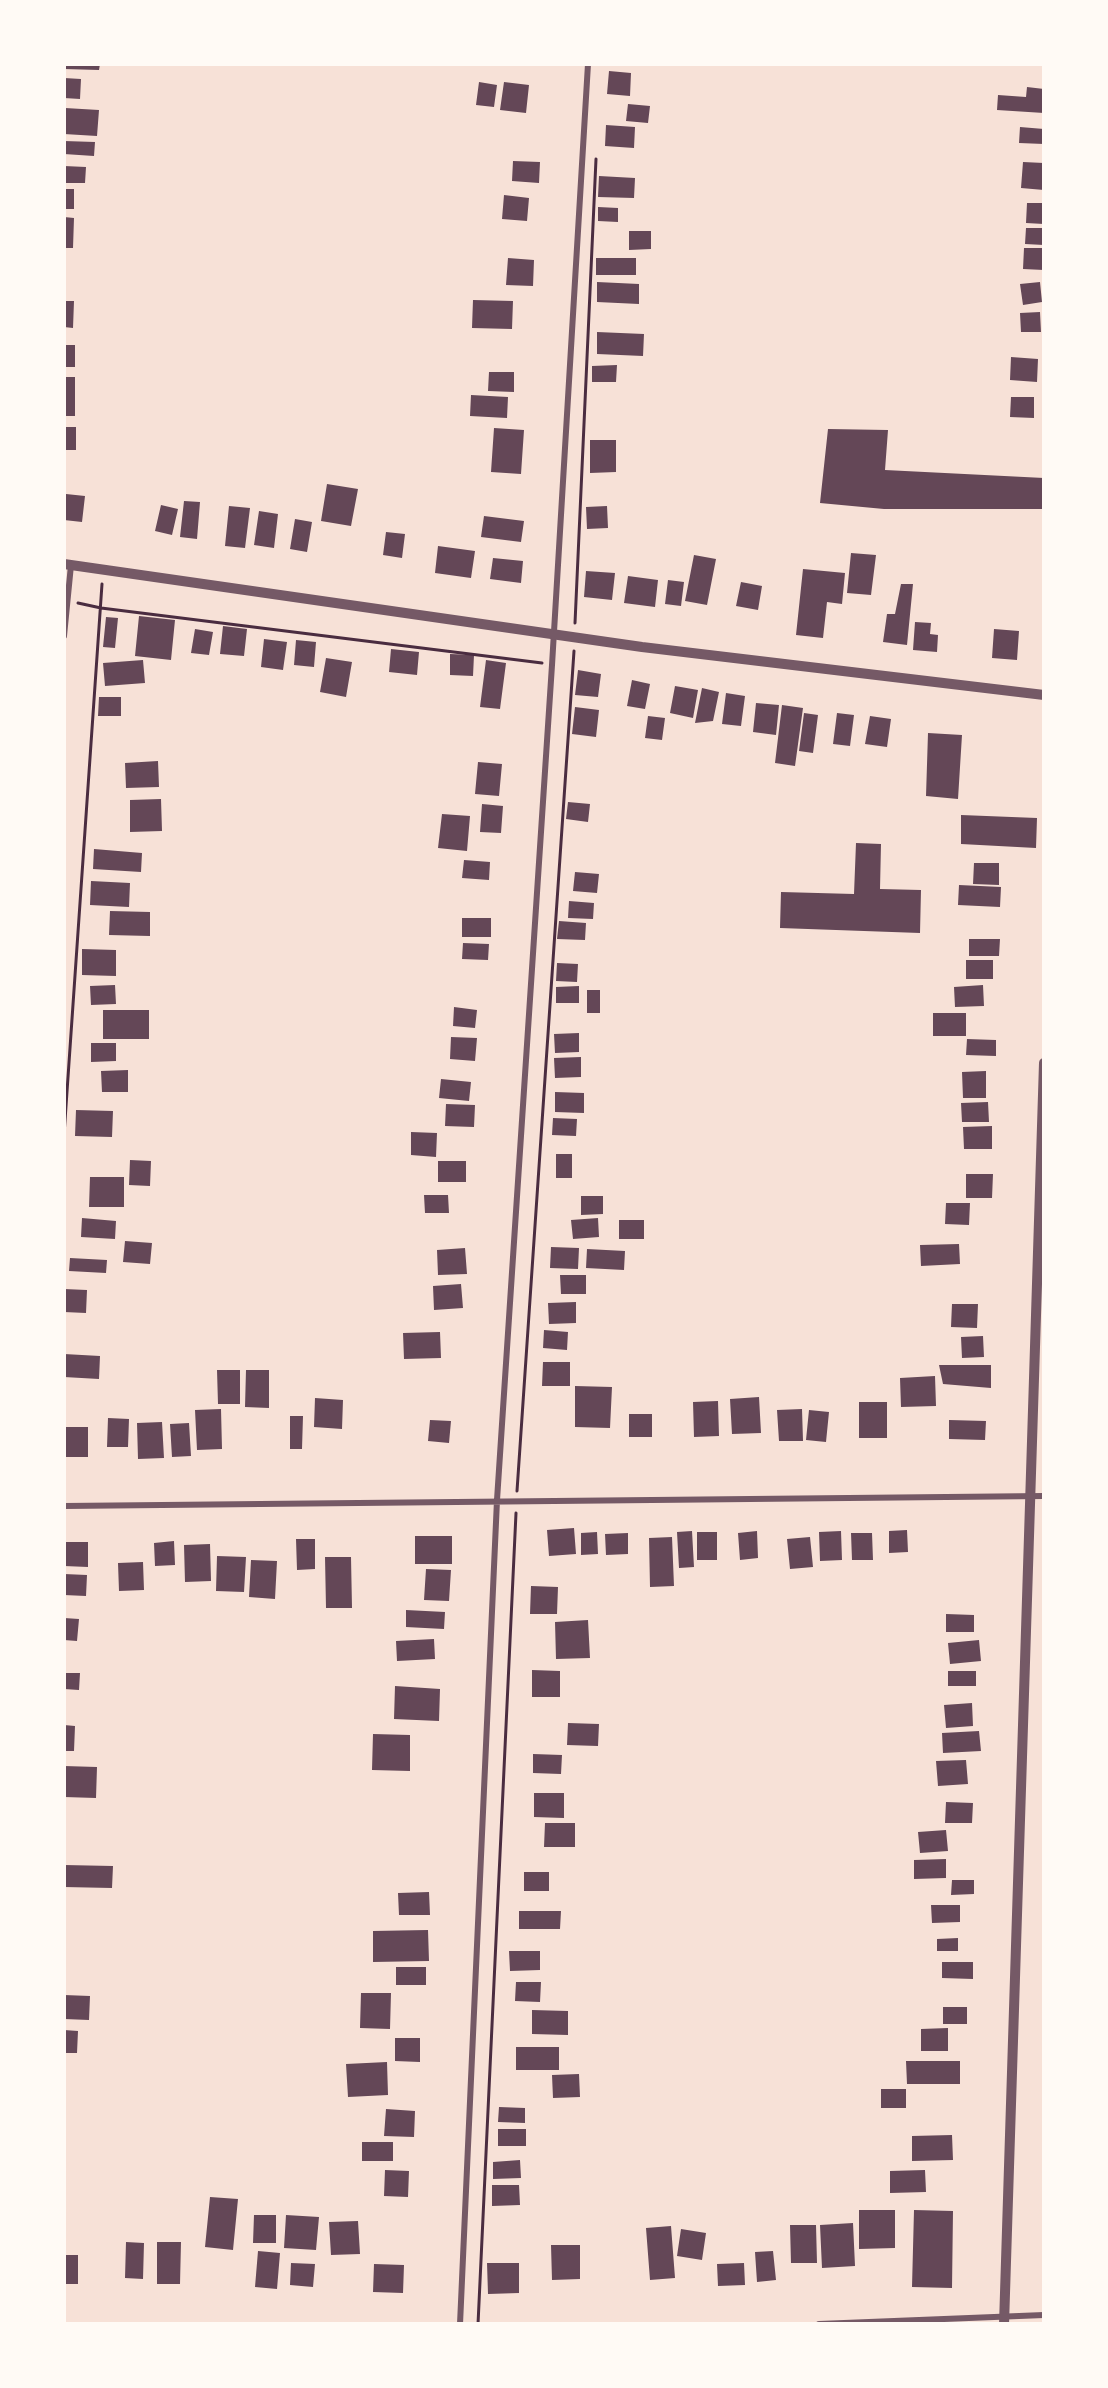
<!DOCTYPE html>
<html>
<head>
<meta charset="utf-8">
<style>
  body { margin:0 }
  #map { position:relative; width:1108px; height:2388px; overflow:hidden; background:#f7e1d7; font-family:"PT Sans",sans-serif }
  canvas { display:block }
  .frame { position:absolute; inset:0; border:66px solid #fffaf5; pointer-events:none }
</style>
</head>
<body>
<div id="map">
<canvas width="1108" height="2388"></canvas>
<div class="frame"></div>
</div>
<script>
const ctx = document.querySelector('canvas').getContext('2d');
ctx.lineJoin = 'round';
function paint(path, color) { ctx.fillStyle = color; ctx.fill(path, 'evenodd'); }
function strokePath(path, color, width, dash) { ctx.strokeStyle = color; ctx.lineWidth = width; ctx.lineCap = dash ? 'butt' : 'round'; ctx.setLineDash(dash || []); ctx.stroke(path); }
paint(new Path2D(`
  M64,64H100L99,70L64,69Z
  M609,71L631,73L630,96L607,94Z
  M64,78L81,79L80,99L64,98Z
  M479,82L497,85L494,107L476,105Z
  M504,82L529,85L526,113L500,110Z
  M1027,87L1044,89V113L997,110L998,95L1026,97Z
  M628,104L650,106L648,123L626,121Z
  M65,108L99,110L97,136L64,134Z
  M606,125L635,127L634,148L605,146Z
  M1020,127L1044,129V144L1019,143Z
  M64,141L95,142L94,156L64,154Z
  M513,161L540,162L539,183L512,181Z
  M1023,162L1044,163V190L1021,188Z
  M64,166L86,167L85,183H64Z
  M599,176L635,178L634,198L598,197Z
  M64,189H74V209H64Z
  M504,195L529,198L527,221L502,219Z
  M1027,203H1044V224L1026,223Z
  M598,207L618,208V222L598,221Z
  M64,217L74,218L73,248H64Z
  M1026,228H1044V245L1025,244Z
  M629,231H651V249L629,250Z
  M1024,248H1044V270L1023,269Z
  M508,258L534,260L533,286L506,285Z
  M596,258H636V275H596Z
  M597,282L639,284V304L597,302Z
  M1040,282L1042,302L1023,305L1020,284Z
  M473,300L513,301L512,329L472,328Z
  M64,301H74L73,328L64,327Z
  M1040,312L1041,332H1021L1020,313Z
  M597,332L644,334L643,356L597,354Z
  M64,345H75V367H64Z
  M1011,357L1038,359L1037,382L1010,380Z
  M617,365L616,382H592V366Z
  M489,372H514V392L488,391Z
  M64,377H75V416H64Z
  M471,395L508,397L507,418L470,416Z
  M1011,397H1034V418L1010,417Z
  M64,427H76V450H64Z
  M494,428L524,430L521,474L491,472Z
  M828,429L888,430L885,470L1044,478V509H884L820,503Z
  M590,440H616V472L590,473Z
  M327,484L358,489L351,526L321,521Z
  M66,494L85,496L82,522L64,520Z
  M184,501L200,502L197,539L180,537Z
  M161,505L178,509L172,535L155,531Z
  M229,506L250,508L245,548L225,546Z
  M607,506L608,528L587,529L586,507Z
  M259,511L278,514L274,548L254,545Z
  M484,516L524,521L521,542L481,537Z
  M295,519L312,522L307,552L290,549Z
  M386,532L405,534L402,558L383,555Z
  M438,546L475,551L471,578L435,573Z
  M851,553L876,555L871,595L847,593Z
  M694,555L716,559L707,605L685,601Z
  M493,558L523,561L521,583L490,579Z
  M803,569L845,573L842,604L827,602L823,638L796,635Z
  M586,571L615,573L612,600L584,597Z
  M628,576L658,580L655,607L624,603Z
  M668,580L684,582L681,606L665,604Z
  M741,582L762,586L758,610L736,606Z
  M901,584H913L907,645L883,642L887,614H895Z
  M139,616L175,620L171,660L135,656Z
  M106,617L118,618L115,648L103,647Z
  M915,622L931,623L930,634L938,635L937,652L913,650Z
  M223,626L247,629L244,656L220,654Z
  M195,629L213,632L209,655L191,653Z
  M994,629L1019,631L1017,660L992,658Z
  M264,639L287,642L283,670L261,667Z
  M296,640L316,642L314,667L294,665Z
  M391,649L419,652L417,675L389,672Z
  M450,654L474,655L473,676L450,675Z
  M326,658L352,662L346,697L320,692Z
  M143,660L145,683L105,686L103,663Z
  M486,660L506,663L500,709L480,707Z
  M578,670L601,674L598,697L575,695Z
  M632,680L650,684L645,709L627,706Z
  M675,686L698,690L693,718L670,713Z
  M702,688L719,692L713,721L695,723Z
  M726,693L745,696L741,726L722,724Z
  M99,697H121V716H98Z
  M756,703L779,705L776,735L753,732Z
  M782,705L803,708L795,766L775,763Z
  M575,707L599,710L596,737L572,734Z
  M804,713L818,715L813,753L799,751Z
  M837,713L854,715L850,746L833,744Z
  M648,716L665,718L662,740L645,738Z
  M870,716L891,719L887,747L865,744Z
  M928,733L962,735L958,799L926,796Z
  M158,761L159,787L126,788L125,763Z
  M478,762L502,764L499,796L475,794Z
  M161,799L162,831L130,832V800Z
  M568,802L590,804L588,822L566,819Z
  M482,804L503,806L501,833L480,832Z
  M442,814L470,816L467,851L438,848Z
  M961,815L1037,818L1036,848L961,844Z
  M856,843L881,844L880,889L921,890L920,933L780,928L781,892L854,894Z
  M94,849L142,853L141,872L93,869Z
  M464,860L490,862L489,880L462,878Z
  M974,863H999V885L973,884Z
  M575,872L599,874L597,893L573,891Z
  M91,881L130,883L129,907L90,905Z
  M959,885L1001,887L1000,907L958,905Z
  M569,901L594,903L593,919L568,918Z
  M110,911L150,912V936L109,935Z
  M462,918H491V937H462Z
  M559,921L586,923L585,940L557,939Z
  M969,939H1000L999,956H969Z
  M463,943L489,944L488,960L462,959Z
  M82,949L116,950V976L82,975Z
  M966,960H993V979H966Z
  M557,963L578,964L577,982L556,981Z
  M115,985L116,1004L91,1005L90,986Z
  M983,985L984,1006L955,1007L954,987Z
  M579,986V1003H556V987Z
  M587,990H600V1013H587Z
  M454,1007L477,1010L475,1028L453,1026Z
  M103,1010H149V1039H103Z
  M933,1013H966V1036H933Z
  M579,1033V1052L555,1053L554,1034Z
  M451,1037L477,1038L475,1061L450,1059Z
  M967,1039L996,1040V1056L966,1055Z
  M91,1043H116V1061L91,1062Z
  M581,1057V1077L555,1078L554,1058Z
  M128,1070V1092H102L101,1071Z
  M986,1071V1098H963L962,1072Z
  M441,1079L471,1082L469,1101L439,1098Z
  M555,1092L584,1093V1113L555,1112Z
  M988,1102L989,1122H962L961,1103Z
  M446,1104L475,1105L474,1127L445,1126Z
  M76,1110L113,1111L112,1137L75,1136Z
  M553,1118L577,1119L576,1136L552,1135Z
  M992,1126V1149H964L963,1127Z
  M411,1132L437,1133L436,1157L411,1155Z
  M556,1154H572V1178H556Z
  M130,1160L151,1161L150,1186L129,1185Z
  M438,1161H466V1182H438Z
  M966,1174H993L992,1198H966Z
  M90,1177H124V1207H89Z
  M424,1195H448L449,1213H425Z
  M581,1196H603V1214L581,1215Z
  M946,1203H970L969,1225L945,1224Z
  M82,1218L116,1221L115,1239L81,1237Z
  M598,1218L599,1237L573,1239L571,1220Z
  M619,1220H644V1239H619Z
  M125,1241L152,1243L150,1264L123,1262Z
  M959,1244L960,1264L921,1266L920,1245Z
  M551,1247L579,1248L578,1269L550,1268Z
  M465,1248L467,1274L438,1275L437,1250Z
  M587,1249L625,1251L624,1270L586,1268Z
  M70,1258L107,1260L106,1273L69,1271Z
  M560,1275H586V1294H561Z
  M461,1284L463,1308L434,1310L433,1286Z
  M64,1289L87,1290L86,1313L64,1312Z
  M576,1302V1323L549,1324L548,1303Z
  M952,1304H978L977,1328L951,1327Z
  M544,1330L568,1332L567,1350L543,1348Z
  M440,1332L441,1358L404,1359L403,1333Z
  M983,1336L984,1357L962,1358L961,1337Z
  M64,1354L100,1356L99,1379L64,1377Z
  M543,1362H570V1386H542Z
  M939,1365H991V1388L943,1384Z
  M217,1370H240V1404H218Z
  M246,1370H269V1408L245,1407Z
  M935,1376L936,1406L901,1407L900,1378Z
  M575,1386L612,1387L610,1428L575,1427Z
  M759,1397L761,1433L732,1434L730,1399Z
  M315,1398L343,1400L342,1429L314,1427Z
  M718,1401L719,1436L694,1437L693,1402Z
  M859,1402H887V1438H859Z
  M221,1409L222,1449L197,1450L195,1410Z
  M802,1409L803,1441H779L777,1410Z
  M809,1410L829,1412L826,1442L806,1440Z
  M629,1414H652V1437H629Z
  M290,1416H303L302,1449H290Z
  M108,1418L129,1419L128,1447H107Z
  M430,1420L451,1421L449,1443L428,1441Z
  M949,1420L986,1421L985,1440L949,1439Z
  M162,1422L164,1458L138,1459L137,1423Z
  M189,1423L191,1456L172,1457L170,1424Z
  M64,1427H88V1457H64Z
  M574,1528L576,1554L549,1556L547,1530Z
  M907,1530L908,1552L889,1553V1531Z
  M692,1531L694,1567L679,1568L677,1532Z
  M757,1531L758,1558L740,1560L738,1533Z
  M841,1531L842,1560L820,1561L819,1532Z
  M597,1532L598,1554L581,1555V1533Z
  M697,1532H717V1560H697Z
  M628,1533V1554L606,1555L605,1534Z
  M851,1533H872L873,1560H852Z
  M415,1536H452V1564H415Z
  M672,1537L674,1586L650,1587L649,1538Z
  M810,1537L813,1567L790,1569L787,1539Z
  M296,1539H315V1569L297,1570Z
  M174,1541L175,1565L155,1566L154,1543Z
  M64,1542H88V1567L64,1566Z
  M210,1544L211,1581L185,1582L184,1545Z
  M217,1556L246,1557L244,1592L216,1591Z
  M325,1557H351L352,1608H326Z
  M251,1560L277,1561L275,1599L249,1597Z
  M143,1562L144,1590L119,1591L118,1563Z
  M426,1569L451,1570L449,1601L424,1600Z
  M64,1574L87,1575L86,1596L64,1595Z
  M531,1586L558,1587L557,1614H530Z
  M406,1610L445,1612L444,1629L406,1627Z
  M946,1614L974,1615V1632H946Z
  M64,1618L79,1619L77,1641L64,1640Z
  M588,1620L590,1658L556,1659L555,1622Z
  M434,1639L435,1659L397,1661L396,1641Z
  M979,1640L981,1661L950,1664L948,1643Z
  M532,1670L560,1671V1697H532Z
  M948,1671H976V1686H948Z
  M64,1673H80L79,1690L64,1689Z
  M395,1686L440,1689L439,1721L394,1719Z
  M972,1703L973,1726L946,1728L944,1705Z
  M568,1723L599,1724L598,1746L567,1745Z
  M64,1725L75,1726L74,1751H64Z
  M979,1731L981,1751L943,1753L942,1733Z
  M373,1734L410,1735V1771L372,1770Z
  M533,1754L562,1755L561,1774L533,1773Z
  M966,1760L968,1784L938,1786L936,1761Z
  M64,1766L97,1767L96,1798L64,1797Z
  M534,1793H564V1818L534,1817Z
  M946,1802L973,1803L972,1823H945Z
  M545,1823H575V1847H544Z
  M946,1830L948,1851L920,1853L918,1832Z
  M946,1859V1878L914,1879V1860Z
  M64,1865L113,1866L112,1888L64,1887Z
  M524,1872H549V1891H524Z
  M952,1880H974V1894L951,1895Z
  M429,1892L430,1915H399L398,1893Z
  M931,1905H960V1922L932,1923Z
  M519,1911H561L560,1929H519Z
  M428,1930L429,1961L373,1962V1931Z
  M958,1938V1951H937V1939Z
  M509,1951H540V1970L510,1971Z
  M942,1962H973V1979L942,1978Z
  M396,1967H426V1985H396Z
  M516,1982H541L540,2002L515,2001Z
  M361,1993H391L390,2029L360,2028Z
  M64,1995L90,1996L89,2020L64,2019Z
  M943,2007H967V2024H943Z
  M532,2010L568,2011V2035L532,2034Z
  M948,2028V2051H921V2029Z
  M64,2030L78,2031L77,2053H64Z
  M395,2038H420V2062L395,2061Z
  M516,2047H559V2070H516Z
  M906,2061H960V2084H907Z
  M387,2062L388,2095L348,2097L346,2064Z
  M579,2074L580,2097L553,2098L552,2075Z
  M881,2089H906V2108H881Z
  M499,2107L525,2108V2123L498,2122Z
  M386,2109L415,2111L414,2137L384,2136Z
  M498,2129H526V2146H498Z
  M952,2135L953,2160L912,2161V2136Z
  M362,2142H393V2161H362Z
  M520,2160L521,2178L493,2179V2162Z
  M385,2170L409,2171L408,2197L384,2196Z
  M925,2170L926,2192L890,2193V2171Z
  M492,2185H519L520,2205L492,2206Z
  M210,2197L238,2199L233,2250L205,2247Z
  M859,2210H895V2248L859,2249Z
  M914,2210L953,2211L952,2288L912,2287Z
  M254,2215H276V2243H253Z
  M286,2215L319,2217L316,2250L284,2248Z
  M358,2221L360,2254L331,2255L329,2222Z
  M853,2223L855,2266L822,2268L820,2225Z
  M790,2225H816L817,2263H791Z
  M671,2226L675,2278L650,2280L646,2228Z
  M681,2229L706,2233L702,2260L677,2256Z
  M126,2242L144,2243L143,2279L125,2278Z
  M157,2242H181L180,2284H157Z
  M551,2245H580V2279L552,2280Z
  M258,2251L280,2253L277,2289L255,2287Z
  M773,2251L776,2280L757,2282L755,2252Z
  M64,2255H78V2284H64Z
  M291,2263L315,2264L313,2287L290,2285Z
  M487,2263H519V2293L488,2294Z
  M744,2263L745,2285L718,2286L717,2264Z
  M374,2264L404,2265L403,2293L373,2292Z`), '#644757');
strokePath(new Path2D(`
  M78,603L101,608L542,663
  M575,623L596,159
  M64,1135L102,584
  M517,1491L574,651
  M478,2324L516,1513`), '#4a2c40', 3);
strokePath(new Path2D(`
  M64,636L71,565
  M64,1506L1044,1496
  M460,2324L497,1500L552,665L588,64
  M819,2324L1044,2315`), '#755966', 6);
strokePath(new Path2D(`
  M64,564L642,647L1044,695
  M1004,2324L1044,1063`), '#755966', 10);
</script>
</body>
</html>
